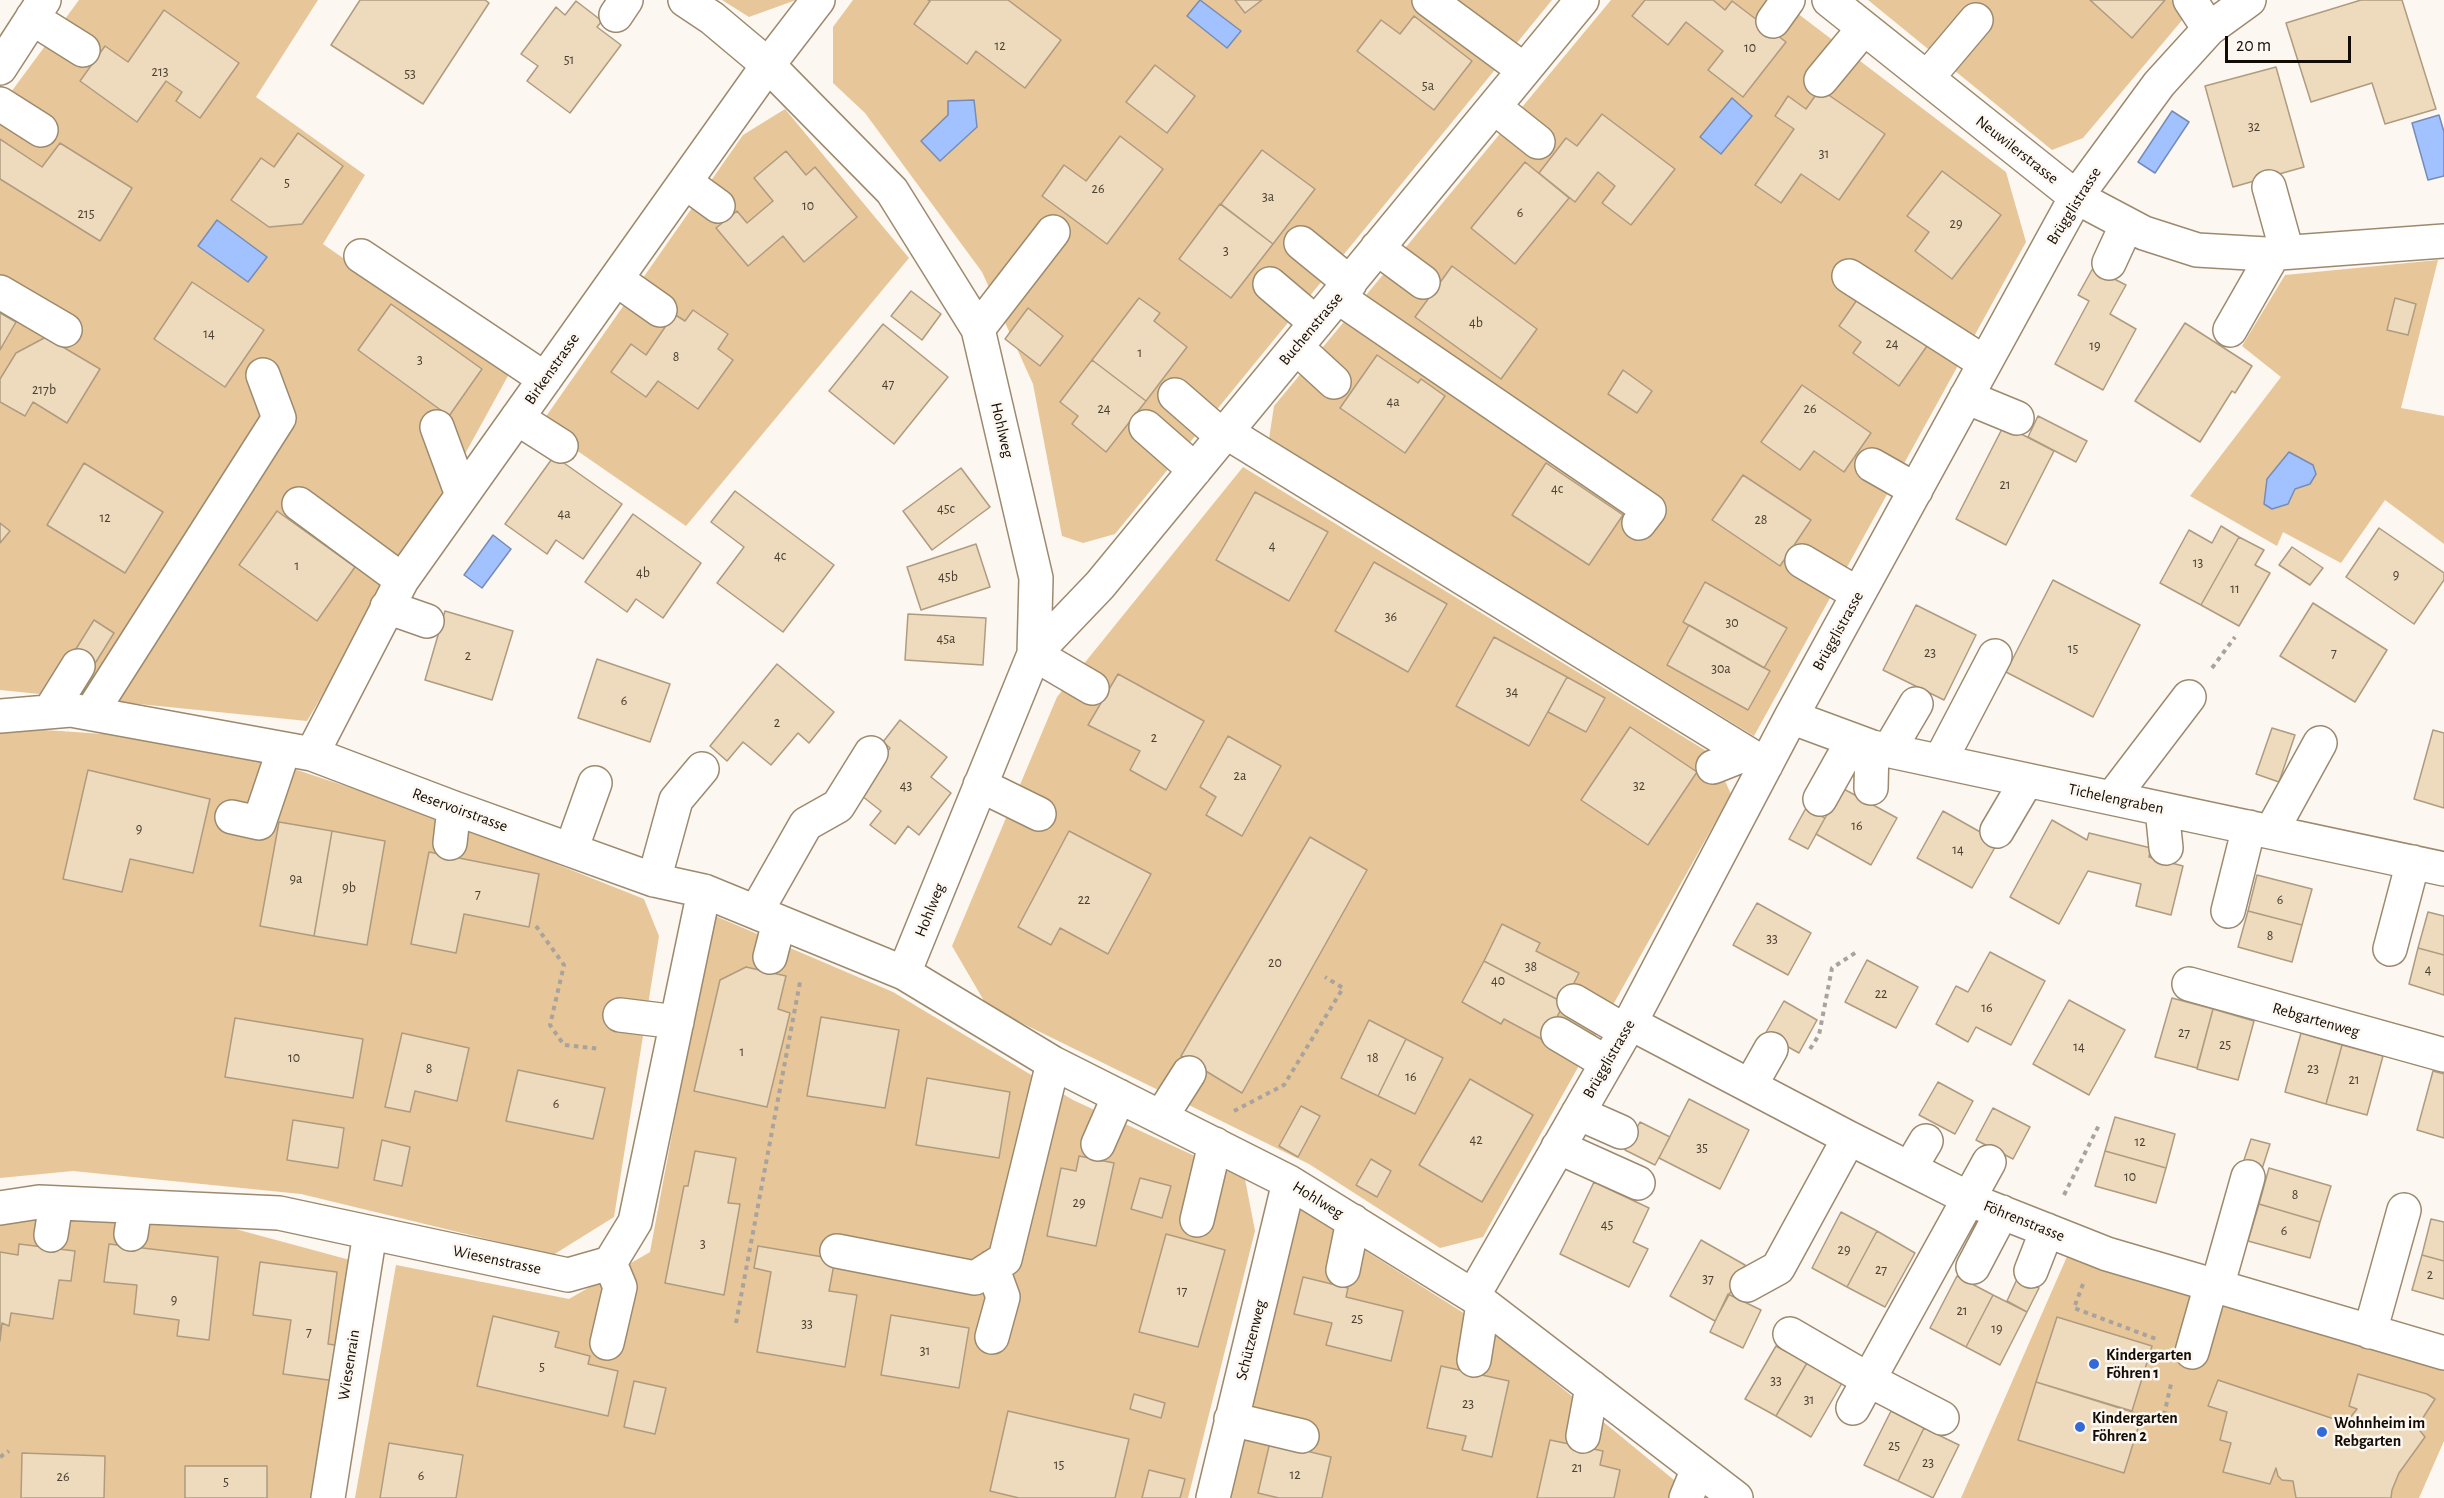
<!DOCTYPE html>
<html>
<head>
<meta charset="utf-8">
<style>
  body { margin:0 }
  #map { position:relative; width:2444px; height:1498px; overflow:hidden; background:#fcf7f1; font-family:"Alegreya Sans",sans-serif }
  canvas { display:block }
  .scale { position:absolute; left:2225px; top:36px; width:126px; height:27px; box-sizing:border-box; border:3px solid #130c04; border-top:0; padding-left:8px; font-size:18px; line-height:21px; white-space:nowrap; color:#130c04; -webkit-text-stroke:4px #fcf7f1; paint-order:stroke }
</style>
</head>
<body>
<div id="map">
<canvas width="2444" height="1498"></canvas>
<div class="scale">20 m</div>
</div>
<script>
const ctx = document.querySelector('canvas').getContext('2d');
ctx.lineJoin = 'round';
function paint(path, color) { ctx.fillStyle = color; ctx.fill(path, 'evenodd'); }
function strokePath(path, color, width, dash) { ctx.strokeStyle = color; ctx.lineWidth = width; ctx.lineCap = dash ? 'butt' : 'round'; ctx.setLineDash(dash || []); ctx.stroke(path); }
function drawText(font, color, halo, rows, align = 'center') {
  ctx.font = font + ' "Alegreya Sans",sans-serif'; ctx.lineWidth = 5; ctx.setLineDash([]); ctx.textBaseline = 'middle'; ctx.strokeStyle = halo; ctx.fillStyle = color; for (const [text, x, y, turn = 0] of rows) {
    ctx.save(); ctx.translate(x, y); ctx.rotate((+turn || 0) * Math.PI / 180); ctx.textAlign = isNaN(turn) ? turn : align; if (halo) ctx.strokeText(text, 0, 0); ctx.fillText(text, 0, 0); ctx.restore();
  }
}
paint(new Path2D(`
  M79,0H318L256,97L365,175L323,244L509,374L460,463L307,721L0,690V107Z
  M722,0H796L749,17Z
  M853,0H1552L1115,534L1083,543L1062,536L1033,384L982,272L865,113L833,83V27Z
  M1611,0H1780L2006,172L2026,242L1754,736L1269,439L1274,406Z
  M1868,0H2199L2083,138L2052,150Z
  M785,109L909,258L686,526L540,425L743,135Z
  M2438,260L2401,408L2444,416V544L2385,500L2341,563L2283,532L2277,546L2190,496L2281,377L2242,346L2285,275Z
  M1243,467L1713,755L1731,794L1483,1237L1440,1248L1309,1164L987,1006L952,946L1057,697Z
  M16,728L147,737L267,760L433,815L644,899L659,936L614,1217L553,1255L301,1194L73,1171L0,1178V731Z
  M713,915L893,992L1073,1100L1245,1179L1255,1231L1188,1498H355L396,1265L569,1299L650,1252Z
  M1300,1209L1495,1333L1696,1498H1229Z
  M45,1214L228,1227L350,1260L312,1498H0V1219Z
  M2069,1252L2444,1368V1441L2419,1498H1961Z`), '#e7c799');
const water = new Path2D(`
  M1200,0L1241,31L1227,48L1187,16Z
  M1732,98L1752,116L1721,154L1700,137Z
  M974,100L977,127L940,161L921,141L948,115V101Z
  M2172,111L2189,122L2155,173L2138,162Z
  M2439,115L2444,132V176L2428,180L2412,123Z
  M217,220L267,257L248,282L198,246Z
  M2289,452L2313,465L2316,474L2310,484L2295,489L2288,504L2272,509L2264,504L2267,479Z
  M493,535L511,549L482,588L464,575Z`);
paint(water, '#a2c2ff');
strokePath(water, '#778bb4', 1.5);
const building = new Path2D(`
  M360,0H485L489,3L423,104L331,45Z
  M928,0H1008L1061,40L1025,88L976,51L967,64L914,24L930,1Z
  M1235,0H1262L1245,13Z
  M1645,0H1713L1725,10L1732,1L1786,42L1743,97L1708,70L1723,51L1686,22L1668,45L1632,16Z
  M2090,0H2165L2132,38Z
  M2361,0H2402L2436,109L2385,124L2372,83L2311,102L2286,23Z
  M576,1L602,21L597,27L621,45L570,113L527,81L538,66L521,54L556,7L565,15Z
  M164,10L239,63L200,118L176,101L182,92L166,81L137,122L80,81L105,46L128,62Z
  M1414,16L1472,61L1434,110L1357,51L1381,20L1400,34Z
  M1155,65L1195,96L1167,133L1126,102Z
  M2276,67L2304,167L2233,187L2205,86Z
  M1820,89L1885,134L1839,200L1801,174L1781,203L1755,185L1794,129L1775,116L1788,96L1806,109Z
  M1602,114L1675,169L1631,225L1602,203L1615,186L1598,172L1575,202L1539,173L1566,138L1577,146Z
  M298,133L343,166L302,224L269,227L231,200L261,158L274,167Z
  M1120,136L1163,169L1107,244L1042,196L1064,165L1086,181Z
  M0,139L42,167L60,143L132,188L100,241L0,179Z
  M1262,150L1315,189L1273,244L1221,204Z
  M786,151L806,175L815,167L857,217L804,262L783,236L748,266L716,228L737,211L747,223L773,201L754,178Z
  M1525,162L1569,198L1515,264L1471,228Z
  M1942,171L2001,215L1952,279L1915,251L1929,232L1907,216Z
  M1220,204L1273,244L1231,298L1179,259Z
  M1452,266L1537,329L1501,379L1415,317Z
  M2093,268L2126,285L2110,314L2136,329L2103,390L2055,364L2089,301L2078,295Z
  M192,282L264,330L225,387L154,339Z
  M911,291L941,314L922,340L891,316Z
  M1859,297L1927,346L1899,386L1853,353L1861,342L1839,326Z
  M1139,298L1160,313L1154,321L1187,347L1146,401L1092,360Z
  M2395,298L2416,304L2408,335L2387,330Z
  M391,304L482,369L449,416L358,350Z
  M1028,308L1063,336L1040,366L1005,339Z
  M693,310L728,334L718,349L733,360L698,409L658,381L646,397L611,372L631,344L646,355L674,314L685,321Z
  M0,313L16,322L0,350Z
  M2185,323L2252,366L2235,393L2232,391L2200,442L2135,401Z
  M883,324L948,377L894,444L829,391Z
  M46,337L100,369L67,423L33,402L25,416L0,402V379L16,353Z
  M1377,355L1418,383L1421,379L1445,396L1405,453L1340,408Z
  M1092,360L1146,401L1106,452L1072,424L1078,416L1060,402Z
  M1623,370L1652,391L1637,413L1608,394Z
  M1802,385L1871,433L1844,472L1814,451L1800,470L1761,442Z
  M2038,416L2087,441L2076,462L2028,437Z
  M2004,425L2054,451L2006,545L1956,519Z
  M554,456L622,504L583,559L556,540L547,554L505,524Z
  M84,463L163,512L125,573L47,525Z
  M1546,463L1623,515L1589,565L1512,515Z
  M961,468L990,507L932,550L903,511Z
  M1743,475L1811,520L1780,566L1712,520Z
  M735,491L834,565L783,632L717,583L744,547L711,522Z
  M1255,492L1328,532L1289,601L1216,560Z
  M277,511L355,567L317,621L239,565Z
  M633,514L701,563L663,618L636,599L627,612L585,582Z
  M0,523L10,531L0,543Z
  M2221,526L2239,537L2201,605L2160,583L2189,530L2212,543Z
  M2379,528L2444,573V580L2414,624L2346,577Z
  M2239,537L2264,550L2255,565L2270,573L2239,626L2201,605Z
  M976,544L990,587L921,610L907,567Z
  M2292,547L2323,568L2310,585L2279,565Z
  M1374,562L1447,604L1408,672L1335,631Z
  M2053,580L2140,625L2093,717L2006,672Z
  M1705,582L1787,628L1764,668L1683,622Z
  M2313,603L2387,650L2355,702L2280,656Z
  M1916,605L1976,635L1944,700L1883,670Z
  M445,611L513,631L492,700L425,680Z
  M908,614L986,618L983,665L905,660Z
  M94,620L114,633L94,665L74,652Z
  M1689,625L1770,671L1748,710L1667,665Z
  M1494,637L1567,677L1529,746L1456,706Z
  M597,659L670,684L650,742L578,718Z
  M777,664L834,712L809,743L798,733L771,765L743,742L727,761L710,746Z
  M1118,674L1204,721L1166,790L1130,770L1140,751L1088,725Z
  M1567,677L1605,698L1586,732L1548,712Z
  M900,720L947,757L931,777L951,793L919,835L908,826L895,844L870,825L881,811L862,796L874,780L869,776L890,748L883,742Z
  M1630,727L1697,772L1648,845L1581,800Z
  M2272,728L2295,735L2279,782L2256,774Z
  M2433,730L2444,733V808L2414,799Z
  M1228,736L1281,766L1242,836L1206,815L1216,797L1200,787Z
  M88,770L210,799L193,873L130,859L122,892L63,879Z
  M1842,788L1897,818L1871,865L1816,834Z
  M1806,808L1825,818L1808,849L1789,839Z
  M1943,811L1998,842L1972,888L1917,858Z
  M2052,820L2087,840L2089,833L2151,848L2149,857L2183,866L2171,915L2136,906L2141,884L2088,871L2059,924L2010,897Z
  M279,822L332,831L314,936L260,926Z
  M332,831L385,841L367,945L314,936Z
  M1069,831L1151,874L1108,954L1060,928L1051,945L1018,927Z
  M1310,837L1367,870L1242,1093L1181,1056Z
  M429,852L539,874L529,927L464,914L456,953L411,944Z
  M2257,875L2312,889L2302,925L2248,911Z
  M1757,903L1811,933L1788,975L1733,945Z
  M2248,911L2302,925L2292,962L2238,947Z
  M2428,912L2444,916V955L2418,948Z
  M1502,924L1540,943L1536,951L1579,973L1564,1003L1484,961Z
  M2418,948L2444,955V995L2409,984Z
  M1990,952L2045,981L2011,1045L1976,1027L1968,1042L1936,1024L1956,986L1968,992Z
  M1867,960L1918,987L1896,1028L1845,1002Z
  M1484,961L1564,1003L1545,1041L1504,1019L1501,1024L1462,1002Z
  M746,967L786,976L778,1009L790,1013L767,1107L694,1091L720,980Z
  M2172,998L2213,1009L2197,1068L2155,1057Z
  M2069,1000L2125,1030L2089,1095L2033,1064Z
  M1784,1001L1817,1020L1799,1053L1765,1034Z
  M2213,1009L2254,1021L2238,1080L2197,1069Z
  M821,1017L899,1030L885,1108L807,1096Z
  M235,1018L363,1039L353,1098L225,1077Z
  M1369,1020L1406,1039L1378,1096L1341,1078Z
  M402,1033L469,1048L457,1101L415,1091L410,1112L385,1107Z
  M2301,1033L2342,1045L2326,1104L2285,1092Z
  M1406,1039L1443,1058L1415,1114L1378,1096Z
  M2342,1045L2383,1056L2367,1115L2326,1104Z
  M518,1070L605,1088L593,1139L506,1121Z
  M2433,1071L2444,1074V1138L2417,1130Z
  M927,1078L1010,1092L999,1158L916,1145Z
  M1470,1079L1533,1115L1482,1202L1419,1165Z
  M1938,1082L1973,1101L1955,1134L1919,1115Z
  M1689,1099L1749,1130L1720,1189L1659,1158Z
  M1301,1106L1320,1116L1298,1157L1279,1146Z
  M1993,1108L2030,1127L2013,1159L1976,1140Z
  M2115,1117L2175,1134L2166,1168L2105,1151Z
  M293,1120L344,1128L338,1168L287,1160Z
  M1640,1122L1670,1137L1655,1165L1625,1150Z
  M2251,1139L2270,1144L2262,1169L2243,1163Z
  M382,1140L410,1147L402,1186L374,1180Z
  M695,1151L736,1158L728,1203L740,1204L724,1295L665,1283L684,1186H688Z
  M2105,1151L2166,1168L2156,1203L2095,1186Z
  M1079,1156L1114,1163L1096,1246L1047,1236L1061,1168L1076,1171Z
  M1371,1159L1391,1171L1377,1197L1356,1185Z
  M2269,1168L2331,1186L2320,1222L2259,1204Z
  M1140,1178L1171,1186L1162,1218L1131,1209Z
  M1594,1182L1649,1208L1633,1242L1648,1249L1629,1287L1560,1254Z
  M2259,1204L2320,1222L2310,1258L2248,1241Z
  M1841,1212L1877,1231L1847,1287L1812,1268Z
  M2431,1219L2444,1222V1261L2422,1255Z
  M1877,1231L1915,1253L1885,1307L1847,1287Z
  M1166,1234L1225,1250L1198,1347L1139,1332Z
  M1701,1240L1745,1265L1715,1321L1670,1296Z
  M19,1244L75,1251L71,1281L59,1280L53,1319L11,1313L9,1326L2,1323L0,1341V1252L18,1255Z
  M109,1244L218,1257L209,1340L177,1336L179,1320L134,1314L137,1285L104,1282Z
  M758,1246L835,1259L829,1291L857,1295L845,1367L757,1352L771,1272L754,1268Z
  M2422,1255L2444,1261V1299L2412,1290Z
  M260,1262L337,1272L328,1344L341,1346L336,1381L283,1374L291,1320L253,1315Z
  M1957,1276L1993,1295L1966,1347L1930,1328Z
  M1303,1277L1348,1288L1346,1297L1403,1311L1391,1361L1326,1345L1332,1323L1294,1314Z
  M2018,1277L2039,1288L2027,1312L2007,1301Z
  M1728,1294L1761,1310L1743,1348L1710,1332Z
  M1993,1295L2027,1312L2000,1365L1966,1347Z
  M891,1315L969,1328L959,1388L881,1375Z
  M493,1316L559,1332L555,1347L590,1356L588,1364L618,1371L608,1416L477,1386Z
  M2057,1317L2152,1346L2132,1411L2036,1382Z
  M1776,1346L1807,1363L1776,1416L1745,1399Z
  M1807,1363L1842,1383L1811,1437L1776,1416Z
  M1441,1366L1509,1381L1492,1457L1462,1450L1466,1436L1427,1428Z
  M2358,1374L2427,1394L2435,1399L2417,1427L2425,1437L2399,1473L2392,1490L2391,1498H2296L2293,1481L2282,1480L2278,1476L2276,1468L2270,1484L2223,1472L2231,1443L2220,1440L2227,1412L2208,1406L2218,1380L2346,1423L2357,1409L2349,1406Z
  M634,1381L666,1388L655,1434L624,1427Z
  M2036,1382L2142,1415L2124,1473L2018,1440Z
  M1134,1394L1165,1403L1161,1418L1130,1409Z
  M1008,1411L1129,1439L1115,1498H1019L990,1491Z
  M1891,1411L1924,1428L1898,1481L1864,1465Z
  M1924,1428L1959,1445L1933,1498L1898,1481Z
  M1550,1440L1603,1451L1600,1465L1620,1470L1614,1498H1537Z
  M1270,1442L1331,1457L1322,1498H1279L1258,1493Z
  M389,1443L463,1455L456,1498H380Z
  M22,1453L105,1456L104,1498H21Z
  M185,1466H267V1498H185Z
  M1149,1470L1185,1479L1180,1498H1142Z`);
paint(building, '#eedabc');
strokePath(building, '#af9b7f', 1.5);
const minor = new Path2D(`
  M685,0L712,18L768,65L892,191L978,329L1036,578L1034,654L904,973L1053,1063L1289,1182L1473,1296L1736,1498
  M1429,0L1524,70
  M1829,0L2076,197L2144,233L2197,250L2266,254L2444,241
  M2190,0L2209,29
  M616,15L626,0
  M32,18L83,50
  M1773,21L1788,0
  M0,68L44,0
  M1927,78L1976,20
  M1821,80L1864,28
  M0,104L41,130
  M1494,107L1538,142
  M685,182L718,206
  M2269,187L2287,252
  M1301,243L1350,283
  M1377,248L1423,282
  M361,256L545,379
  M2109,263L2127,224
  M1849,276L1985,363
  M616,279L660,310
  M1270,284L1316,323
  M0,292L65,330
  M1338,297L1649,510L1639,523
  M978,329L1053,232
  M2230,330L2274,253
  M1296,347L1334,382
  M1175,395L1222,436
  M1966,397L2017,418
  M517,418L561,446
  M437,427L462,495
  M1146,427L1195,470
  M1226,432L1766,765
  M1872,465L1916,490
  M299,504L402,580
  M1802,561L1858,594
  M387,607L427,621
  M1092,688L1034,654L1100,585L1582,0
  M50,711L78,666
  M91,713L279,418L263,375
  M0,716L71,710L312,754L454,808L654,880L704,891L904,973
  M1791,717L1872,747L2444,869
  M1889,750L1916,704
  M312,754L402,580L768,65L818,0
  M1940,761L1995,656
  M1713,767L1746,754
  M980,785L1039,814
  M1871,788L1872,747
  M2112,798L2189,697
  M1820,799L1853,740
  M2162,809L2166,848
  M232,817L259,823L284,749
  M1997,831L2027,780
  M2271,832L2320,743
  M450,843L454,808
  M571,850L595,783
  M654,880L676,800L702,769
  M2228,911L2249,827
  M756,912L806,824L838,806L871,753
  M2390,949L2413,862
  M770,957L779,922
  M2189,984L2444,1055
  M1574,1001L1625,1031
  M620,1015L677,1022
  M1630,1023L1849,1138L1978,1203L2107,1254L2444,1353
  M1558,1034L1607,1063
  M1750,1086L1771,1049
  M1578,1113L1621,1132
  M1161,1117L1189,1073
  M1098,1144L1119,1096
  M1558,1147L1638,1183
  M1910,1168L1926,1141
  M0,1208L39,1202L279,1213L568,1275L610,1263L635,1222L704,891
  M1197,1220L1215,1144
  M131,1234L135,1207
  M51,1235L56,1203
  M837,1251L975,1278L1005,1259L1053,1063
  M1973,1267L2002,1212
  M1343,1270L1353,1221
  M2031,1271L2047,1230
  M1747,1285L1778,1268L1849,1138
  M2217,1287L2248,1177
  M1473,1296L1630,1023L1791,717L2076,197L2159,84L2209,29L2249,0
  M2370,1332L2404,1210
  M1790,1334L1869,1380L1942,1418
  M992,1337L1003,1297L992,1267
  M607,1343L620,1287L610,1263
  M2192,1352L2211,1285
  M1474,1360L1483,1304
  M1853,1408L1989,1162
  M1231,1419L1302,1436
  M1583,1436L1592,1387
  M328,1498L370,1233
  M1213,1498L1289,1182
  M1686,1498L1698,1469`);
strokePath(minor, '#9d8a6e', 36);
strokePath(new Path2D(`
  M2212,668L2235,637
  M536,926L564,965L550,1025L564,1045L600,1049
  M1810,1049L1819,1035L1832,968L1858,951
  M1234,1111L1284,1085L1343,988L1325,977
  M2064,1195L2100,1123
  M2083,1284L2074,1308L2156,1339
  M736,1323L800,982
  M2162,1424L2171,1384
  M0,1457L9,1451`), '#a9a39d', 4, [4.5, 4.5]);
strokePath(minor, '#fff', 33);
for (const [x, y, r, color] of [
  [2094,1364,6,"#3469d8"],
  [2080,1427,6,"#3469d8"],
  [2322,1432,6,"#3469d8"]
]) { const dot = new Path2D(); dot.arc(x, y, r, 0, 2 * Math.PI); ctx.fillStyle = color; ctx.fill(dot); strokePath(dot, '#fcf7f1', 2); }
drawText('14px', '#4a4032', null, [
  ["12",1000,46],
  ["10",1750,48],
  ["51",569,60],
  ["213",160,72],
  ["53",410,74],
  ["5a",1428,86],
  ["32",2254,127],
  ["31",1824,154],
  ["5",287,183],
  ["26",1098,189],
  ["3a",1268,197],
  ["10",808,206],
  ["6",1520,213],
  ["215",86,214],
  ["29",1956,224],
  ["3",1226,251],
  ["4b",1476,323],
  ["14",209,334],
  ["24",1892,344],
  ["19",2095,346],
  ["1",1140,353],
  ["8",676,357],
  ["3",420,360],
  ["47",888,384],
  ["217b",44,390],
  ["4a",1393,402],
  ["24",1104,409],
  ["26",1810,409],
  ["21",2005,485],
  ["4c",1557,489],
  ["45c",946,509],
  ["4a",564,514],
  ["12",105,518],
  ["28",1761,520],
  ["4",1272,546],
  ["4c",780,556],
  ["13",2198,563],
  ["1",297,566],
  ["4b",643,573],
  ["9",2396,575],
  ["45b",948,577],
  ["11",2235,589],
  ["36",1391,617],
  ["30",1732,623],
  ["45a",946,639],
  ["15",2073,649],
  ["23",1930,653],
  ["7",2334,653],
  ["2",468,656],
  ["30a",1721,669],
  ["34",1512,692],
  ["6",624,701],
  ["2",777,723],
  ["2",1154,738],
  ["2a",1240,776],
  ["43",906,786],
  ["32",1639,786],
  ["16",1857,826],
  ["9",139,829],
  ["14",1958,850],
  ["9a",296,879],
  ["9b",349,888],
  ["7",478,894],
  ["22",1084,900],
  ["6",2280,900],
  ["8",2270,936],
  ["33",1772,939],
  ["20",1275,963],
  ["38",1531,967],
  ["4",2428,970],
  ["40",1498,981],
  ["22",1881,994],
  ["16",1987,1008],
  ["27",2184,1033],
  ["25",2225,1045],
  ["14",2079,1047],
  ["1",742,1052],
  ["10",294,1058],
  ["18",1373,1058],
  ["8",429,1069],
  ["23",2313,1069],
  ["16",1411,1077],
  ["21",2354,1080],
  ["6",556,1104],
  ["42",1476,1140],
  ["12",2140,1142],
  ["35",1702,1148],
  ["10",2130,1177],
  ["8",2295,1195],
  ["29",1079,1203],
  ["45",1607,1225],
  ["6",2284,1231],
  ["3",703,1244],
  ["29",1844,1250],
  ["27",1881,1270],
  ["2",2430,1275],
  ["37",1708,1279],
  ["17",1182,1291],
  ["9",174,1300],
  ["21",1962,1311],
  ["25",1357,1319],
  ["33",807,1324],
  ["19",1997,1329],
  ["7",309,1332],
  ["31",925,1351],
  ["5",542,1367],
  ["33",1776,1381],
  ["31",1809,1400],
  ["23",1468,1404],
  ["25",1894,1446],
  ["23",1928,1463],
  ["15",1059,1465],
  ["21",1577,1468],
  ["12",1295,1475],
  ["6",421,1476],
  ["26",63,1477],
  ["5",226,1482]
]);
drawText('16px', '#130c04', '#fcf7f1', [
  ["Neuwilerstrasse",2017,150,38],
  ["Brügglistrasse",2074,206,-58],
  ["Buchenstrasse",1311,329,-50],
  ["Birkenstrasse",552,369,-55],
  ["Hohlweg",1002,430,77],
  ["Brügglistrasse",1838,631,-61],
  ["Tichelengraben",2116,799,12],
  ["Reservoirstrasse",460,810,20],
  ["Hohlweg",930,910,-68],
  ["Rebgartenweg",2316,1020,16],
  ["Brügglistrasse",1609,1059,-60],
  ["Hohlweg",1318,1200,32],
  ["Föhrenstrasse",2024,1221,22],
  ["Wiesenstrasse",497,1260,12],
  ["Schützenweg",1251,1340,-76],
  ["Wiesenrain",349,1365,-81]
]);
drawText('bold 16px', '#130c04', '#fcf7f1', [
  ["Kindergarten",2106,1355],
  ["Föhren 1",2106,1373],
  ["Kindergarten",2092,1418],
  ["Föhren 2",2092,1436],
  ["Wohnheim im",2334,1423],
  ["Rebgarten",2334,1441]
], 'left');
</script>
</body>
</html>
